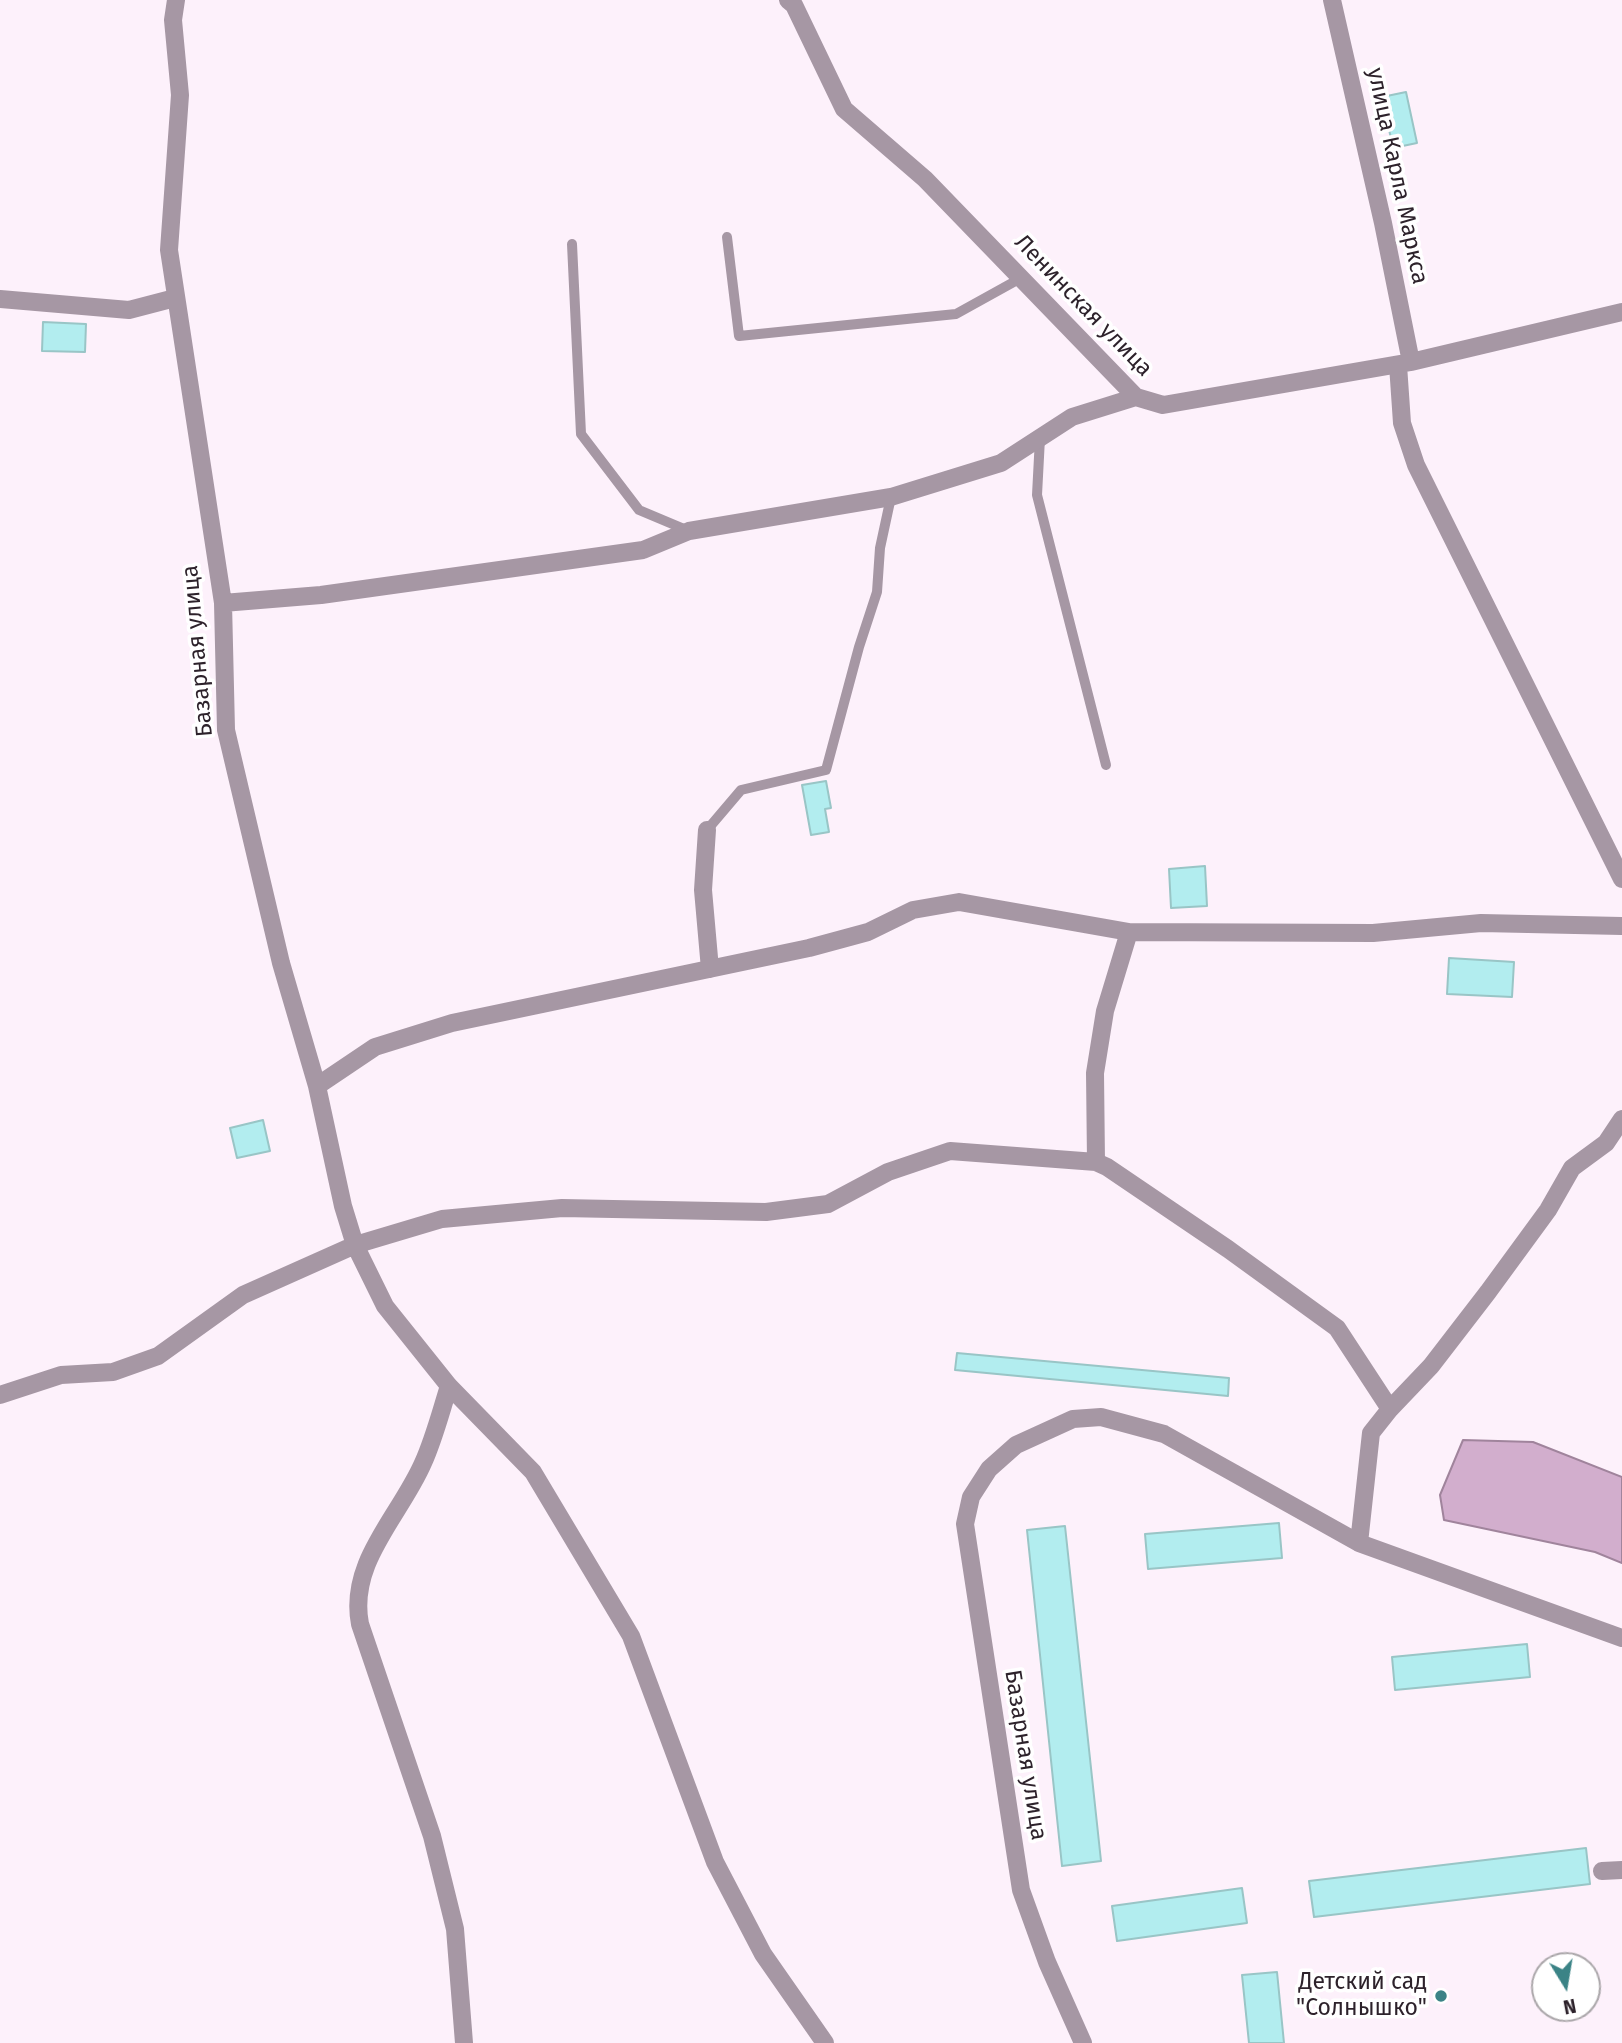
<!DOCTYPE html>
<html>
<head>
<meta charset="utf-8">
<style>
  body { margin:0 }
  #map { position:relative; width:1622px; height:2043px; overflow:hidden; background:#fdf1fb; font-family:"Fira Sans",sans-serif }
  canvas { display:block }
  .north { position:absolute; left:1531px; top:1952px; width:70px; height:70px; box-sizing:border-box; background:#fff; border:2px solid #aba7aa; border-radius:50%; rotate:169deg; font-size:19px; font-weight:700; line-height:28px; text-align:center; color:#2d222b }
  .north::after { content:''; display:block; margin:auto; width:24px; height:32px; background:#3b8386; clip-path:polygon(50% 0,100% 100%,50% 72%,0 100%) }
</style>
</head>
<body>
<div id="map">
<canvas width="1622" height="2043"></canvas>
<div class="north">N</div>
</div>
<script>
const ctx = document.querySelector('canvas').getContext('2d');
ctx.lineJoin = 'round';
function paint(path, color) { ctx.fillStyle = color; ctx.fill(path, 'evenodd'); }
function strokePath(path, color, width, dash) { ctx.strokeStyle = color; ctx.lineWidth = width; ctx.lineCap = dash ? 'butt' : 'round'; ctx.setLineDash(dash || []); ctx.stroke(path); }
function drawText(font, color, halo, rows, align = 'center') {
  ctx.font = font + ' "Fira Sans",sans-serif'; ctx.lineWidth = 7; ctx.setLineDash([]); ctx.textBaseline = 'middle'; ctx.strokeStyle = halo; ctx.fillStyle = color; for (const [text, x, y, turn = 0] of rows) {
    ctx.save(); ctx.translate(x, y); ctx.rotate((+turn || 0) * Math.PI / 180); ctx.textAlign = isNaN(turn) ? turn : align; if (halo) ctx.strokeText(text, 0, 0); ctx.fillText(text, 0, 0); ctx.restore();
  }
}
const water = new Path2D(`
  M1463,1440L1533,1442L1622,1477V1563L1595,1552L1444,1520L1440,1495Z`);
paint(water, '#d2aecd');
strokePath(water, '#a0849c', 2);
const building = new Path2D(`
  M1406,92L1417,143L1393,148L1382,97Z
  M43,322L86,324L85,352L42,351Z
  M826,781L831,808L825,809L829,832L811,835L802,785Z
  M1205,866L1207,906L1171,908L1169,869Z
  M1449,958L1514,962L1512,997L1447,994Z
  M263,1120L270,1151L237,1158L230,1128Z
  M957,1353L1229,1378L1228,1396L955,1370Z
  M1279,1523L1282,1558L1148,1569L1145,1534Z
  M1065,1526L1101,1861L1062,1866L1027,1530Z
  M1527,1644L1530,1677L1395,1690L1392,1657Z
  M1586,1848L1590,1884L1314,1917L1309,1881Z
  M1242,1888L1247,1923L1117,1941L1112,1906Z
  M1277,1972L1284,2043H1249L1242,1975Z`);
paint(building, '#b2edef');
strokePath(building, '#99c5c6', 2);
strokePath(new Path2D(`
  M727,237L739,336L956,314L1021,278
  M572,244L581,434L639,510L689,531
  M1040,438L1037,495L1106,765
  M707,830L741,790L826,770L859,647L877,592L880,548L891,497`), '#a697a4', 10);
strokePath(new Path2D(`
  M176,0L173,20L180,95L169,250L223,603L226,730L281,963L317,1086L343,1206L355,1245L385,1306L449,1386L533,1472L631,1636L715,1862L763,1954L825,2043
  M788,0L794,5L844,109L925,179L1136,397L1163,405L1411,362L1622,312
  M1332,0L1383,223L1411,362
  M0,299L129,310L175,298
  M1398,365L1402,423L1416,465L1622,879
  M223,603L321,595L643,550L689,531L891,497L1001,463L1072,417L1136,397
  M707,830L703,890L710,969
  M317,1086L375,1047L452,1023L809,948L868,932L913,910L959,902L1129,932L1373,933L1481,923L1622,926
  M1096,1162L1095,1073L1105,1011L1129,932
  M449,1386C441,1411 434,1439 423,1463C400,1516 348,1562 360,1624L432,1836L455,1929L464,2043
  M0,1395L61,1375L113,1372L158,1356L243,1295L355,1245L442,1219L562,1208L766,1212L828,1204L888,1172L950,1151L1096,1162L1107,1167L1228,1249L1337,1328L1390,1409L1371,1433L1359,1543
  M1390,1409L1431,1366L1488,1292L1548,1210L1572,1168L1606,1143L1622,1119
  M1602,1871L1622,1870
  M1083,2043L1047,1962L1021,1890L965,1524L971,1497L989,1469L1016,1445L1073,1419L1101,1417L1164,1434L1359,1543L1622,1638`), '#a697a4', 18);
for (const [x, y, r, color] of [
  [1441,1996,7,"#3b8386"]
]) { const dot = new Path2D(); dot.arc(x, y, r, 0, 2 * Math.PI); ctx.fillStyle = color; ctx.fill(dot); strokePath(dot, '#fff', 2.5); }
drawText('23px', '#2d222b', '#fff', [
  ["улица Карла Маркса",1397,176,78],
  ["Ленинская улица",1083,306,46],
  ["Базарная улица",198,651,-95],
  ["Базарная улица",1025,1755,81]
]);
drawText('23px', '#2d222b', '#fff', [
  ["Детский сад",1427,1983],
  ["\"Солнышко\"",1427,2009]
], 'right');
</script>
</body>
</html>
